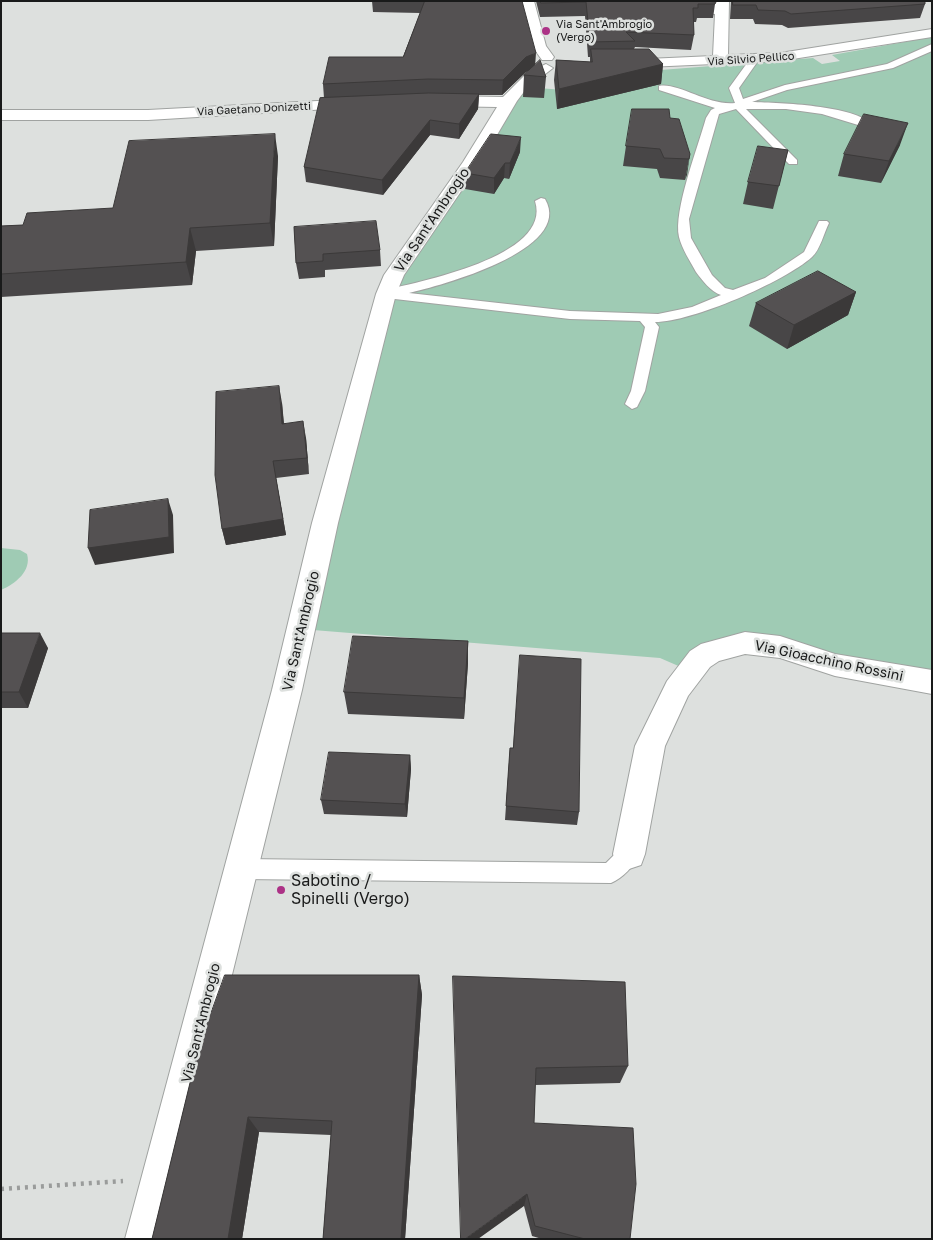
<!DOCTYPE html>
<html>
<head>
<meta charset="utf-8">
<style>
  body { margin:0 }
  #map { position:relative; width:933px; height:1240px; overflow:hidden; background:#dde0de; font-family:"Golos Text",sans-serif }
  canvas { display:block }
  .frame { position:absolute; inset:0; border:2px solid #191a1a; pointer-events:none }
</style>
</head>
<body>
<div id="map">
<canvas width="933" height="1240"></canvas>
<div class="frame"></div>
</div>
<script>
const ctx = document.querySelector('canvas').getContext('2d');
ctx.lineJoin = 'round';
function paint(path, color) { ctx.fillStyle = color; ctx.fill(path, 'evenodd'); }
function strokePath(path, color, width, dash) { ctx.strokeStyle = color; ctx.lineWidth = width; ctx.lineCap = dash ? 'butt' : 'round'; ctx.setLineDash(dash || []); ctx.stroke(path); }
function drawText(font, color, halo, rows, align = 'center') {
  ctx.font = font + ' "Golos Text",sans-serif'; ctx.lineWidth = 5; ctx.setLineDash([]); ctx.textBaseline = 'middle'; ctx.strokeStyle = halo; ctx.fillStyle = color; for (const [text, x, y, turn = 0] of rows) {
    ctx.save(); ctx.translate(x, y); ctx.rotate((+turn || 0) * Math.PI / 180); ctx.textAlign = isNaN(turn) ? turn : align; if (halo) ctx.strokeText(text, 0, 0); ctx.fillText(text, 0, 0); ctx.restore();
  }
}
paint(new Path2D(`
  M932,37V682L745,643L690,671L660,658L313,630L394,283L525,87L564,90L648,71L813,58L822,64L840,61L832,55Z
  M1,548L20,550L27,554C32,571 15,584 1,590Z`), '#9fcbb4');
const service = new Path2D(`
  M932,44V51L893,68L787,90L752,102C780,103 854,105 873,125L868,128L822,114L786,109H746L797,160V164H789L736,109L719,114L689,219L691,238L712,275L725,288L733,290L765,278L804,252L819,221H827L829,223C824,233 820,250 812,257C784,282 692,322 655,322L659,327L645,391L637,407L632,409L625,404L631,391L645,327L640,321L570,319L386,298L380,294L381,291C417,282 553,257 535,201L541,198L545,199C575,250 439,286 409,293L570,311L658,314L692,307L721,295C711,292 702,280 696,272C690,261 682,249 679,237C673,211 698,147 706,118L711,110L715,108L659,90V86C678,82 708,106 735,103L729,88L750,59L758,61L739,88L743,99L785,85L887,64Z
  M629,844L636,847L639,854C634,866 623,878 611,883L241,879L234,876L230,869L234,862L241,859L606,863L622,847Z`);
const minor = new Path2D(`
  M520,1H534L546,46L554,57L552,60H542L532,46Z
  M715,1H729L728,55L780,53L932,29V37L780,61L625,68L618,64L625,60L713,56L715,14L677,11L670,7L677,3L715,5Z
  M546,64L553,68L526,89L517,101L481,162L404,275L396,294L338,523L302,690L167,1239H125L272,690L312,523L376,294L384,275L463,162L497,107L441,106L433,101L441,96L503,97L527,73Z
  M355,99L363,104L361,107L148,120H1V110H148Z
  M745,632L780,636L835,654L932,670V694L835,676L780,658L745,654L719,661L710,667L688,696L665,746L645,854L641,865L629,869L617,865L613,854L635,746L667,681L690,651L701,644Z`);
strokePath(service, '#a0a3a1', 2);
strokePath(minor, '#a0a3a1', 2);
strokePath(new Path2D(`
  M1,1189L123,1181`), '#9a9c9b', 4.5, [3, 5]);
paint(service, '#fff');
paint(minor, '#fff');
paint(new Path2D(`
  M372,1H522L535,65L546,77L544,98L523,97L524,75L530,70L526,72L502,95H479L478,109L459,139L430,135L383,195L306,182L304,167L324,98L323,84L403,57L420,13L373,12Z
  M536,1H714L715,4L713,18H697L696,22H693L694,35L691,50L635,47L634,49L663,64L661,84L557,109L554,80L556,60L590,62V57H588L585,16L540,17Z
  M731,1H925V4L920,18L788,28L782,25L755,24L753,19H730Z
  M670,118L690,154L685,180L660,178L657,169L623,166L626,146Z
  M900,145L881,183L838,176L844,154Z
  M788,150L773,209L743,204L748,182Z
  M520,152L509,179L504,178L494,194L465,189V173Z
  M278,156L274,246L196,251L192,285L1,297V226L23,225L113,208Z
  M294,227L380,250L381,266L325,270V277L299,279L296,263Z
  M856,292L848,315L787,349L749,326L756,303Z
  M282,403L284,423L306,438L309,474L276,478L286,535L226,545L222,529Z
  M1,633L48,648L28,708H1Z
  M468,641V663L464,719L348,714L344,692Z
  M510,748H513L579,812L577,825L505,820Z
  M410,755L411,769L407,817L324,814L321,800Z
  M419,975L422,995L405,1239H323L331,1135L259,1132L242,1239H152L199,1046Z
  M453,976L628,1066L620,1083L535,1085L534,1123L630,1239H542L532,1236L524,1206Z`), '#484647');
paint(new Path2D(`
  M536,53L535,67L526,72L502,95L503,80L526,57Z
  M663,64L661,84L557,109L559,89Z
  M479,94L478,109L459,139V124Z
  M430,120V135L383,195L382,180Z
  M908,123L900,145L881,183L889,161Z
  M275,134L278,156L274,246L270,223Z
  M521,137L520,152L509,179L510,163Z
  M690,154L687,175L685,180L689,159Z
  M505,163L504,178L494,194V178Z
  M190,228L196,251L192,285L186,262Z
  M856,292L848,315L787,349L794,325Z
  M279,386L282,403L285,440L282,424Z
  M303,421L306,438L309,474L307,458Z
  M273,461L286,535L226,545L222,529Z
  M168,499L173,515L174,553L95,565L88,548Z
  M40,633L48,648L28,708L19,692Z
  M468,641V663L464,719V698Z
  M410,755L411,769L407,817L405,804Z
  M419,975L422,995L405,1239H401Z
  M248,1117L259,1132L242,1239H228Z
  M527,1194L524,1206L478,1239H465Z`), '#3b3939');
const building = new Path2D(`
  M425,1H522L536,53L526,57L503,80L428,79L323,84L329,57H403Z
  M540,1H706L716,2L715,4H698V8H693L694,35L626,32L635,41L590,42L586,2L541,3Z
  M733,1H925V4L791,14L785,11L758,10L756,5H733Z
  M591,49H649L663,64L559,89L556,60L592,62Z
  M540,60L546,77L524,75Z
  M429,93L479,94L459,124L430,120L382,180L304,167L320,98Z
  M632,109H669L670,118L679,119L690,154L689,159L664,158L660,149L626,146Z
  M864,114L908,123L889,161L844,154Z
  M275,134L270,223L190,228L186,262L1,274V226L23,225L27,213L113,208L129,141Z
  M491,134L521,137L510,163H505L494,178L465,173Z
  M758,146L788,150L779,186L748,182Z
  M376,221L380,250L323,254V261L296,263L294,227Z
  M818,271L856,292L794,325L756,303Z
  M279,386L282,424L303,421L307,458L273,461L283,519L222,529L215,475L216,392Z
  M168,499L169,537L88,548L90,510Z
  M1,633H40L19,692H1Z
  M353,636L468,641L464,698L344,692Z
  M520,655L581,659L579,812L506,806L510,748H513Z
  M329,752L410,755L405,804L321,800Z
  M225,975H419L401,1239H323L332,1121L248,1117L228,1239H152L199,1046Z
  M453,976L625,982L628,1066L536,1068L534,1123L633,1128L636,1184L630,1239H585L535,1226L527,1194L465,1239H461Z`);
paint(building, '#545152');
strokePath(building, '#3b3939', 1);
for (const [x, y, r, color] of [
  [546,31,5,"#ac3286"],
  [281,890,5,"#ac3286"]
]) { const dot = new Path2D(); dot.arc(x, y, r, 0, 2 * Math.PI); ctx.fillStyle = color; ctx.fill(dot); strokePath(dot, '#dde0de', 2); }
drawText('11px', '#191a1a', '#dde0de', [
  ["Via Sant'Ambrogio",556,25],
  ["(Vergo)",556,38]
], 'left');
drawText('11px', '#191a1a', '#dde0de', [
  ["Via Silvio Pellico",751,59,-4],
  ["Via Gaetano Donizetti",254,109,-3]
]);
drawText('14px', '#191a1a', '#dde0de', [
  ["Via Sant'Ambrogio",432,220,-56],
  ["Via Sant'Ambrogio",301,631,-77],
  ["Via Gioacchino Rossini",829,661,12],
  ["Via Sant'Ambrogio",201,1023,-76]
]);
drawText('16px', '#191a1a', '#dde0de', [
  ["Sabotino /",291,881],
  ["Spinelli (Vergo)",291,899]
], 'left');
</script>
</body>
</html>
